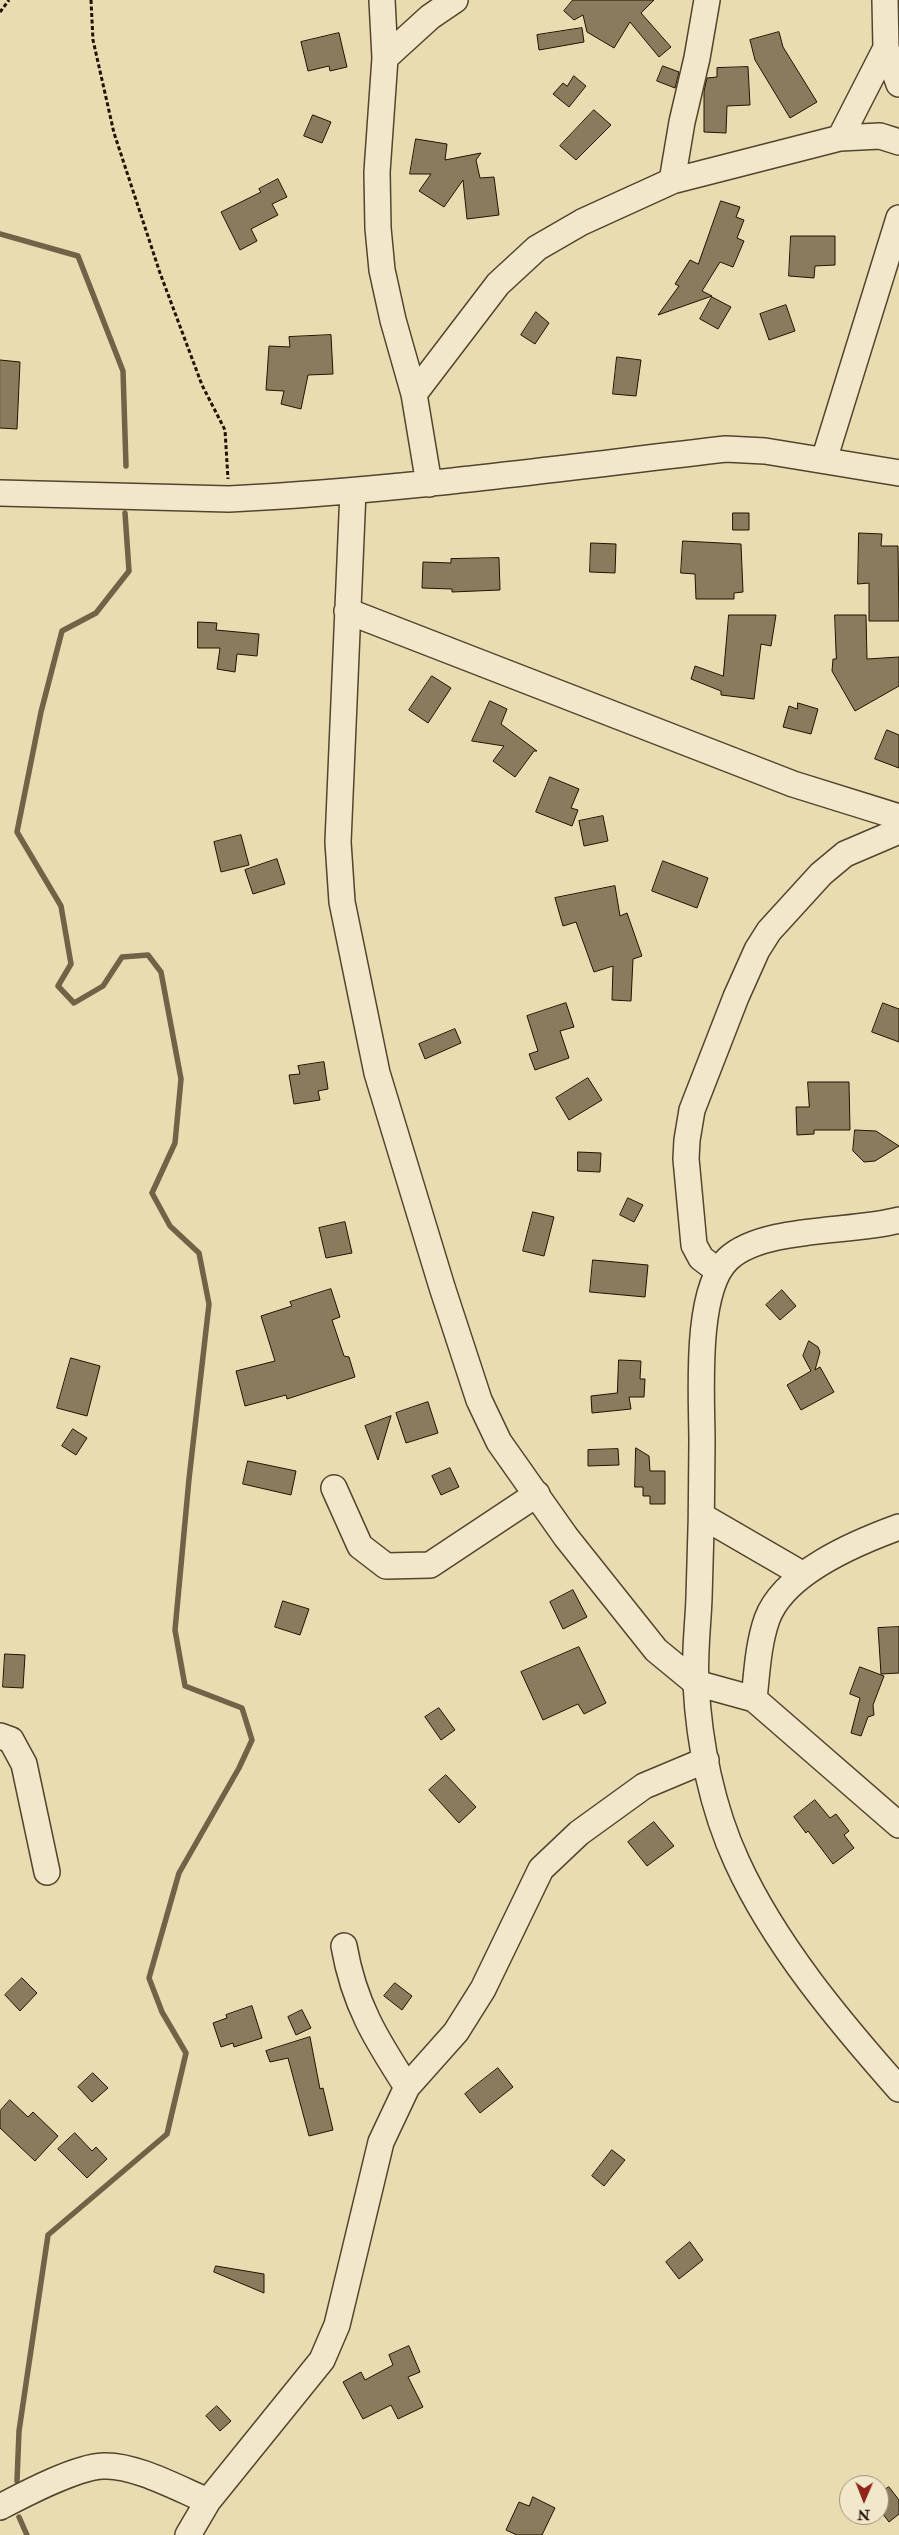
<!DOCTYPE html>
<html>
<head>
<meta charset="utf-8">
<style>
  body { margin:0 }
  #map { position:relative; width:899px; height:2535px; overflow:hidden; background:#e9dcb0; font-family:"IM FELL Double Pica",serif }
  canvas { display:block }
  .north { position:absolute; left:839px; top:2475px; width:50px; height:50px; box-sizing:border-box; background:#f1e8cc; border:1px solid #9f927c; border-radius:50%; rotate:181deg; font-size:14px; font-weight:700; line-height:20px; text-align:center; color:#231203 }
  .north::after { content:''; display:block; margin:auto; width:18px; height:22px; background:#8f2418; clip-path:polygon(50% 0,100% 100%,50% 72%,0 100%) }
</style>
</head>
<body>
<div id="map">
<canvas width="899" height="2535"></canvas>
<div class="north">N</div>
</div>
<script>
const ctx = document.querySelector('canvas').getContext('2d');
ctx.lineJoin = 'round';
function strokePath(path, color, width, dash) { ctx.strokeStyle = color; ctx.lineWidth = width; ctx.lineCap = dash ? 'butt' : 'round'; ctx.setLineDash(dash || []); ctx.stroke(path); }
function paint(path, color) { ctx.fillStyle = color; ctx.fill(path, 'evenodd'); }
strokePath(new Path2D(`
  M0,234L78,256L123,371L126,466
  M17,2481L19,2431L48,2235L167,2134L186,2053L162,2012L149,1978L179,1873L239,1768L252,1740L242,1708L185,1686L175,1630L189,1479L209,1304L199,1253L170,1226L152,1193L175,1143L181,1079L161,972L148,955L122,957L103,986L74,1003L58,986L71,964L61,906L17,832L41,712L62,631L96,613L129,571L125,513
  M19,2517L27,2535`), '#726247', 5.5);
const building = new Path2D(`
  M573,0H654L641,13L671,47L659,57L630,22L614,48L587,32L583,15L574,20L564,11Z
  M582,28L584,42L539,50L537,35Z
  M779,32L783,47L817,102L790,118L755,60L750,40Z
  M339,33L347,67L330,71L329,66L308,71L301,42Z
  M663,66L679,72L675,88L657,81Z
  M748,67L750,105L727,106L726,133L704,132V91L707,78L717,77V68Z
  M574,76L586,86L569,107L553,94L563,83L567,86Z
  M594,110L611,125L576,160L560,146Z
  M313,115L331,122L322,143L304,136Z
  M416,139L447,144L445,160L481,153L476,160L480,178L494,177L499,215L467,219L463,180L444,207L419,191L431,174H410Z
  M278,179L287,197L272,204L278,215L251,229L257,241L240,250L221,212L261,192L259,189Z
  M721,201L740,207L736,217L744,220L737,238L744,241L733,267L720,262L702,291L712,296L658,315L679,286L675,284L690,260L698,264Z
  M791,236H835V265L815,266L814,278L789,276Z
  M712,297L731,307L718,329L700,319Z
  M786,305L795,331L769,340L760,314Z
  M536,312L549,323L535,344L521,335Z
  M331,335L333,374L308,375L301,409L281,404L284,391L266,390L269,346L290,347L289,337Z
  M617,357L641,360L636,396L613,394Z
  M0,360L20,362L17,429L0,428Z
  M733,513H749V530H733Z
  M859,533L882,534L881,546H898L899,621H869V583L858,584Z
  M683,541L741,544L743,592L734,593V599H696L695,574L681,573Z
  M591,543L616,544L615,573L590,572Z
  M499,558L500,590L452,592V589L422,588L423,562L451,563V559Z
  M729,615H776L771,646L761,644L754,699L721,695V691L691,679L695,666L723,676Z
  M835,615H866L867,659L899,657V686L855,711L832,671L833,659H836Z
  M198,622L217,623L216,630L259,634L257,656L237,654L235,672L217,669L220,648H198Z
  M432,676L451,688L428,723L409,710Z
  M490,701L507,709L501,724L537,751H534L515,777L493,761L504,746L472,741Z
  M798,703L818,709L811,734L783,727L789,706L797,709Z
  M887,730L899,735V768L875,759Z
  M550,777L579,789L571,808L578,810L572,826L536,812Z
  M603,816L608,841L584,846L579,821Z
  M241,835L249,865L221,872L214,842Z
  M277,859L285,884L253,894L245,870Z
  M663,861L708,878L697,908L652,891Z
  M615,886L620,916L627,913L642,956L633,959L631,1001L612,1000L613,966L594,972L576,922L563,926L555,898Z
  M566,1003L574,1027L560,1031L569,1058L535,1070L529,1054L538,1051L527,1016Z
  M883,1003L899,1009V1042L872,1032Z
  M455,1029L461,1043L425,1059L419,1044Z
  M324,1062L328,1089L318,1091L320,1100L294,1104L289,1075L300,1074L298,1066Z
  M588,1078L602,1100L569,1120L556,1098Z
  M808,1082H849L850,1130H814V1134L797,1135L796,1107H809Z
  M855,1130L876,1131L899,1146L875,1161L864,1162L853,1151Z
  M578,1152L601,1153L600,1172L578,1171Z
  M628,1198L643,1205L634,1222L620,1215Z
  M533,1212L554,1217L544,1256L523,1251Z
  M345,1222L352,1253L326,1258L319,1228Z
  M593,1260L648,1265L645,1297L590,1292Z
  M331,1289L340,1317L332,1320L344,1356L349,1357L355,1377L287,1399L286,1395L245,1406L236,1371L275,1361L261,1316L292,1306L290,1302Z
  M782,1290L796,1306L780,1320L766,1305Z
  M809,1341L818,1347L820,1352L815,1370L820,1367L834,1392L801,1410L787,1385L811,1371L803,1356Z
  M71,1358L100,1366L87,1416L57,1408Z
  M619,1360L641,1361L640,1379H645L644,1397H629L631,1409L592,1413L591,1396L617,1393Z
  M428,1402L438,1433L406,1443L396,1413Z
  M391,1416L378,1460L365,1426Z
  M73,1429L87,1438L76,1455L62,1446Z
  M636,1448L649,1456L650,1471H665V1504H650V1496H643V1487H635Z
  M618,1449L619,1465L588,1466V1450Z
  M248,1461L296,1471L291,1495L243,1484Z
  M450,1468L459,1487L441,1495L432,1476Z
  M573,1590L587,1617L563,1629L550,1602Z
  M283,1601L309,1609L300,1635L275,1627Z
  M899,1627V1673L881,1674L878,1628Z
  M579,1647L606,1703L584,1714L578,1704L543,1720L521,1672Z
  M5,1654L25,1655L23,1688L3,1687Z
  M860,1667L884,1676L873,1705L874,1715L868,1717L861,1736L851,1733L860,1698L850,1694Z
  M439,1708L455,1730L441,1740L425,1717Z
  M446,1775L476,1807L459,1823L429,1790Z
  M815,1800L830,1818L836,1814L849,1831L844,1835L854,1848L833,1864L808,1831L806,1833L794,1817Z
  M654,1822L674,1846L647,1866L628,1842Z
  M22,1978L37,1993L20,2011L5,1995Z
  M395,1983L412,1996L402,2010L384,1996Z
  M252,2006L262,2038L234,2047L233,2043L221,2047L213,2023L227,2018L226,2015Z
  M302,2010L311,2028L296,2035L288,2017Z
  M310,2037L320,2089L323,2088L333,2130L309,2136L288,2058L270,2062L266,2051Z
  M498,2068L513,2087L480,2113L465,2094Z
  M93,2073L108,2088L92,2102L78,2087Z
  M10,2100L28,2117L33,2112L58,2136L35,2161L0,2128V2111Z
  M75,2133L92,2151L96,2147L107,2159L87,2178L58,2149Z
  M612,2150L625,2160L604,2186L592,2176Z
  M690,2242L703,2260L679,2279L666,2262Z
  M216,2266L264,2274V2293L214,2272Z
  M409,2346L420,2372L408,2377L423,2407L398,2419L391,2405L363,2419L343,2382L361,2372L365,2380L393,2365L389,2355Z
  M217,2406L231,2421L220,2431L206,2416Z
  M889,2487L899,2500V2514L889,2522L879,2509V2494Z
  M533,2497L555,2508L542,2535H517L506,2530L519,2502L529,2506Z`);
paint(building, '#8a7b5d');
strokePath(building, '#231203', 1);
const minor = new Path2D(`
  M382,0L385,58L377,172L378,228L382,270L393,320L414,394L429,484
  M885,0L886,48L899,84
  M385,58L430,17L455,0
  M840,138L886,48
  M672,181L682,122L697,58L707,0
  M414,394L498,284L537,248L582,222L672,181L840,138L880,136L899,142
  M824,460L899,218
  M353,491L338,842L342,902L377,1073L442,1287L479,1400L499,1442L566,1537L656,1650L696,1683L754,1699L899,1825
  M0,493L229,499C395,491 560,468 726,449L765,451L899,473
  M347,611L793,784L899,817
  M899,1220C852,1233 763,1226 728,1259C694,1291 702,1397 702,1442C702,1494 701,1546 699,1598C698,1626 694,1656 696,1684C699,1744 712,1808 737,1862C775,1945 839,2021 899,2089
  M718,1271L701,1258L694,1245L686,1159L687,1140L692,1110L736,997L757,950L769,931L821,874L845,854L899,831
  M334,1488L360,1546L386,1566L430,1565L537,1494
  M702,1516L802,1574
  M754,1699C757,1672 758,1645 767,1619C784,1573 855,1543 899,1527
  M0,1736L11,1740L24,1764L47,1872
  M344,1946C354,2004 376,2039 407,2087
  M0,2507C25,2494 76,2467 103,2466C134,2464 179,2489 208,2501L322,2360L337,2325L381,2142L407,2087L456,2032L483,1989L541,1869L579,1833L644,1786L706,1760
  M188,2535L208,2501`);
strokePath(minor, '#54442e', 28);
strokePath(new Path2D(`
  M91,0L93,40L114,133L160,273L202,385L225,430L228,479
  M0,12L9,0`), '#231203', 3, [4, 2.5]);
strokePath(minor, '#f1e8cc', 25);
</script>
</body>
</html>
